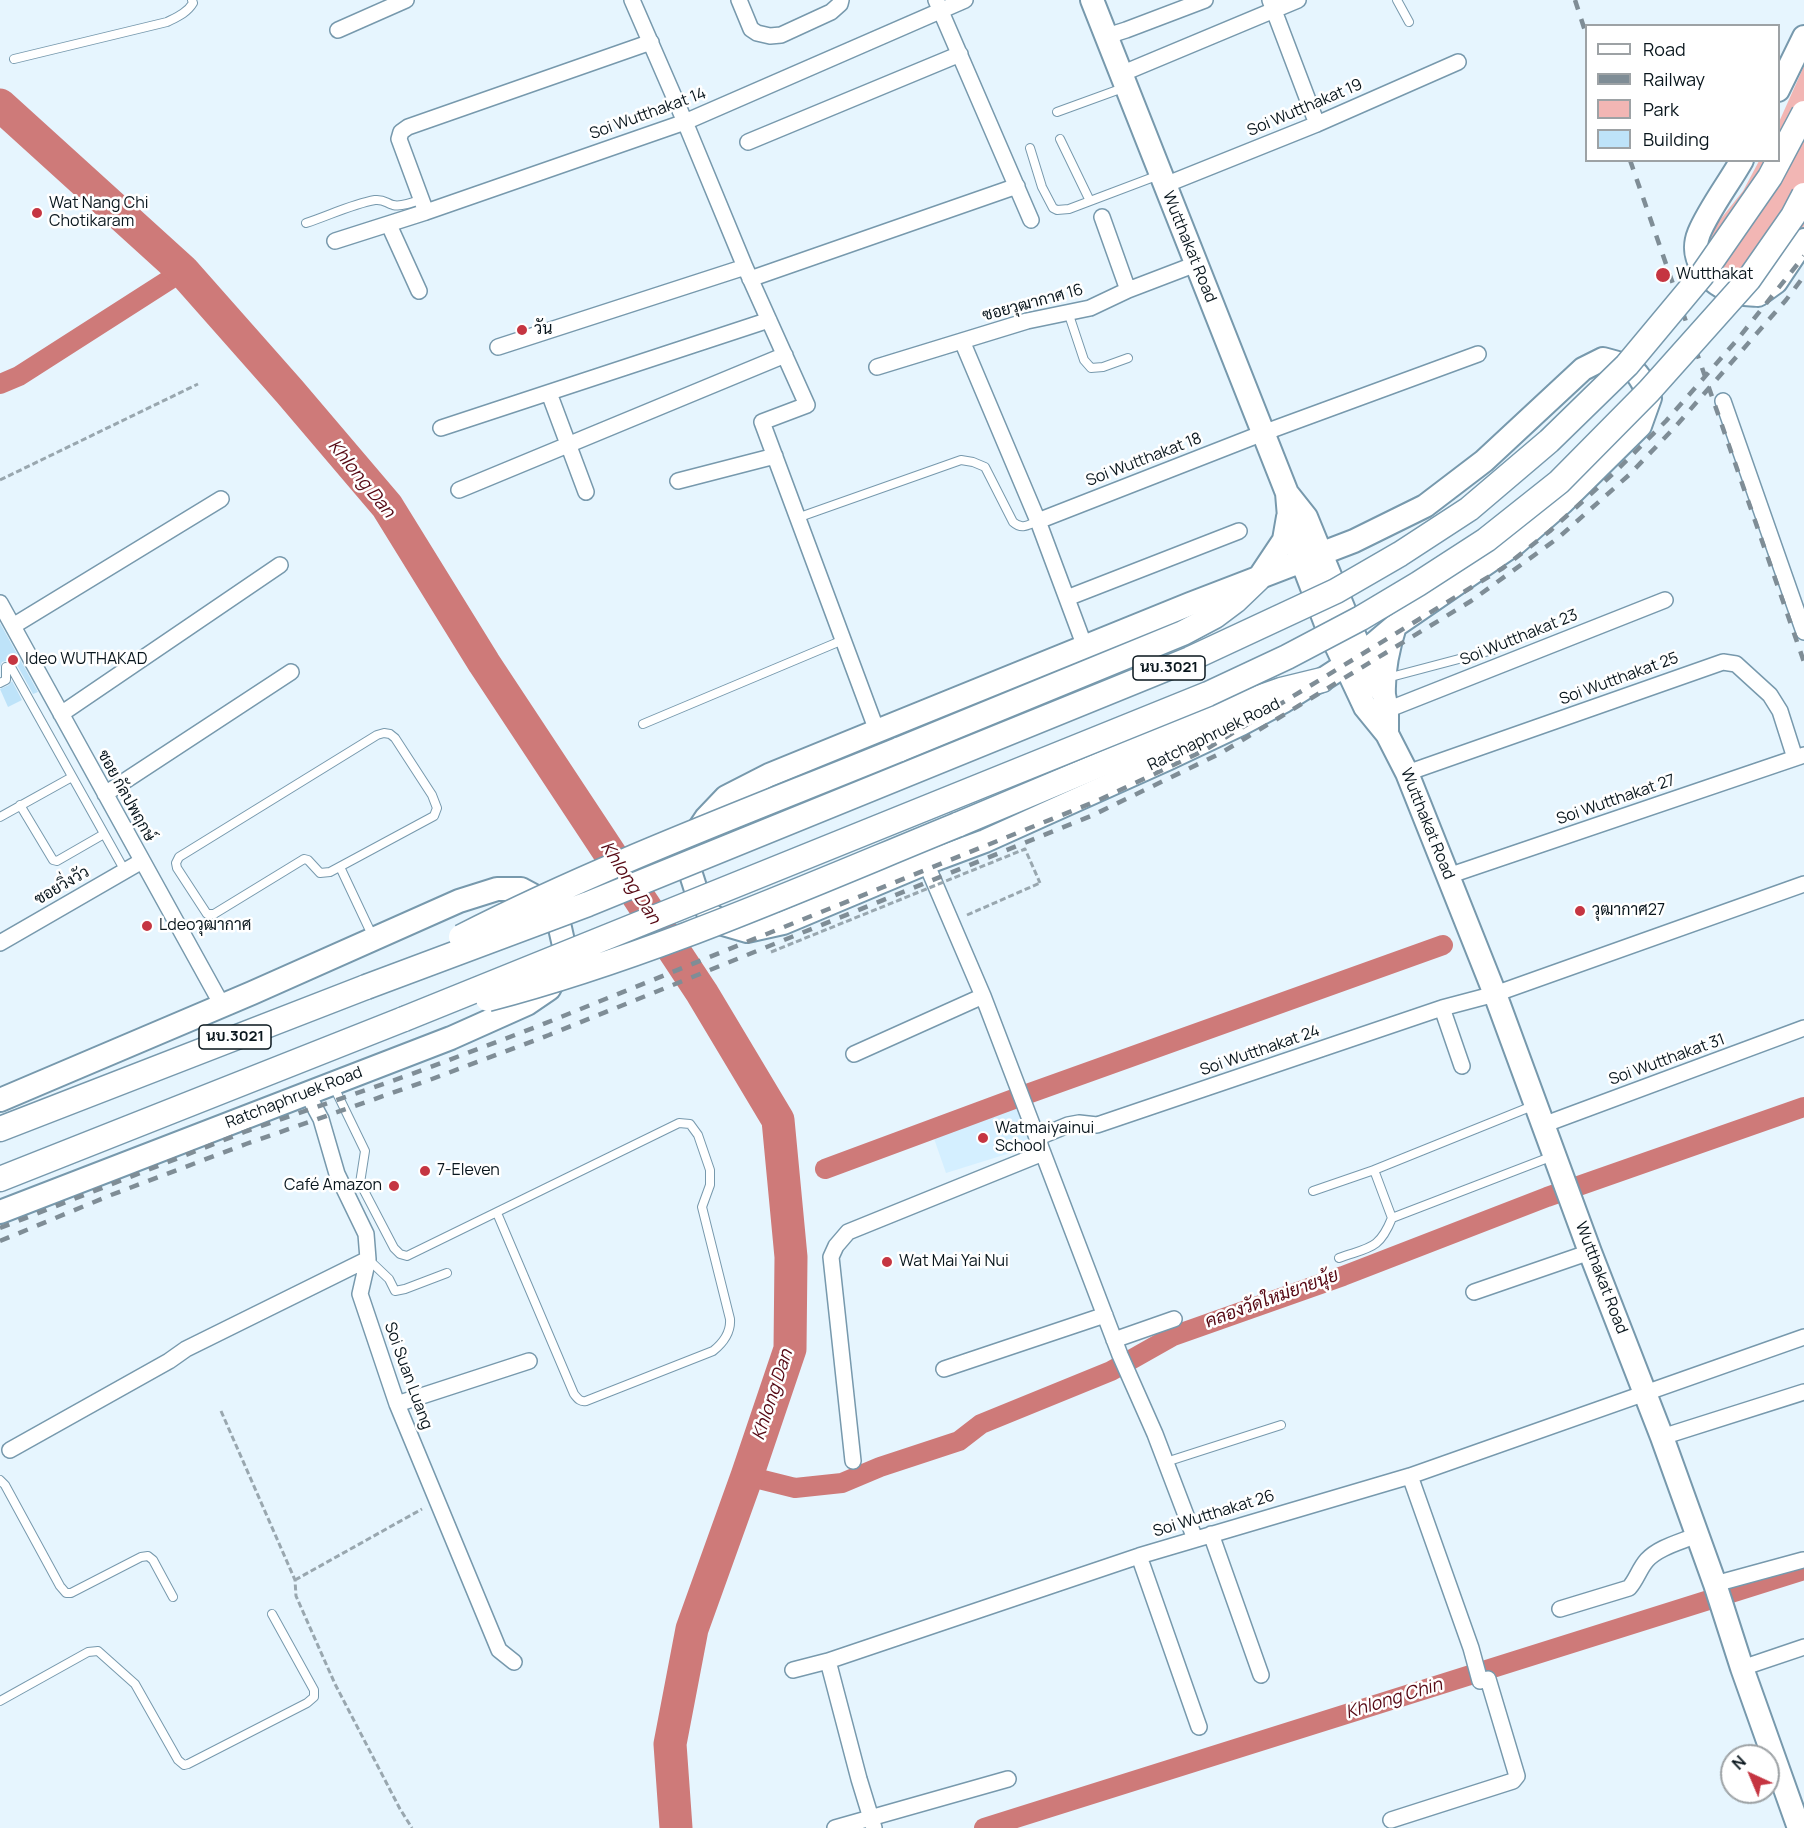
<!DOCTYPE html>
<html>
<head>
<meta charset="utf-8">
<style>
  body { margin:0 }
  #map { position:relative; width:1804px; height:1828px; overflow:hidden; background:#e6f5fe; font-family:Manrope,sans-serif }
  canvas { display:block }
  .legend { position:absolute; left:1585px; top:24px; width:195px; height:138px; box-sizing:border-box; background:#fff; border:2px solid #9da2a5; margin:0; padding:8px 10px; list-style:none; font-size:18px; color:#09161d }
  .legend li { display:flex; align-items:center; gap:12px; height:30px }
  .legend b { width:30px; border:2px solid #9da2a5 }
  .north { position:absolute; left:1720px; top:1744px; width:60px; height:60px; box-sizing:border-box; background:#fff; border:2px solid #9da2a5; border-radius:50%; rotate:316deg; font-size:16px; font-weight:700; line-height:24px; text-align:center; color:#09161d }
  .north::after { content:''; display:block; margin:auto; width:21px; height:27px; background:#c53541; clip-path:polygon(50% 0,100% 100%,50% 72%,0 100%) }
</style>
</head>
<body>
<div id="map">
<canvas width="1804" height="1828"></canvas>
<ul class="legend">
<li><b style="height:8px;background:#fff"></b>Road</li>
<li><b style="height:8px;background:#7f8d96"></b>Railway</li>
<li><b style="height:16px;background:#f2b6b4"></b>Park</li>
<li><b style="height:16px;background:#bee3f9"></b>Building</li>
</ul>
<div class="north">N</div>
</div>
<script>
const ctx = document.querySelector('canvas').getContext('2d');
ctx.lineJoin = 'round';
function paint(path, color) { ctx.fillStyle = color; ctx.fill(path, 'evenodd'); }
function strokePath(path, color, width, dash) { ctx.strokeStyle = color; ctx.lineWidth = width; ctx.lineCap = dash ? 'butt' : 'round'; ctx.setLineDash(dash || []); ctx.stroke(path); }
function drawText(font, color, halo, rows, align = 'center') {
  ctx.font = font + ' Manrope,Sarabun,sans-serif'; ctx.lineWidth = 5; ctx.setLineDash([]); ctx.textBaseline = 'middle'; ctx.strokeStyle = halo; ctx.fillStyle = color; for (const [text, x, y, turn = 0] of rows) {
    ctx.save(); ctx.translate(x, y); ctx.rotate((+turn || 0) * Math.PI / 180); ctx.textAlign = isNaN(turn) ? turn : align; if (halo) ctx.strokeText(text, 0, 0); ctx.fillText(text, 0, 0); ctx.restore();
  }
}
paint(new Path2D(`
  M1021,1099L1036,1145L946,1173L931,1130Z`), '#d4efff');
paint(new Path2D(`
  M1804,66V226L1762,281L1731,280L1719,274L1707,252L1711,231L1743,191L1759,161L1778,160L1779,122Z`), '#f2b6b4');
strokePath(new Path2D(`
  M0,384L19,376L183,271
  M825,1169L1030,1093L1443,945
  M747,1476L795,1488L842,1483L880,1467L959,1441L981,1424L1111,1371L1173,1336L1343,1276L1547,1197L1804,1107
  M984,1828L1804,1570`), '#ce7a79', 20);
strokePath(new Path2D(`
  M0,105L183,271L290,392L387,506L484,663L702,993L778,1120L791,1257L790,1349L747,1476L692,1629L670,1744L676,1828`), '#ce7a79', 33);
paint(new Path2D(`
  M0,623L38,692L33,694L17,665L6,661L2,662L0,667Z
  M12,681L22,700L8,707L0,689L9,685Z`), '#bee3f9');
const lane = new Path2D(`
  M1397,0L1409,22
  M14,59L167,22C177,17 187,13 193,3L192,0
  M1057,112L1123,88
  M1060,139L1090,201
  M1030,148L1042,187L1053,208L1057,210L1069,209L1159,175
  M306,223C328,216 352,204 375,200C384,199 386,203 393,205C402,207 414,202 422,199
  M1068,312L1084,360L1091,368L1103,367L1128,358
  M797,518L961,460L973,462L985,467L1013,522C1022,530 1028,525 1038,521
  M1387,678L1493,650
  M0,683L6,680V667L12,669L125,871
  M643,724L843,640
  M384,733L390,734L395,738L432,795L437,808L434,816L330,872L320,873L308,860L304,859L214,914H207L177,868L176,863L179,857L377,735Z
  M20,805L53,860L57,861L104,834
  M0,817L72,777
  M340,867L373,937
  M333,1085L365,1151L360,1183L394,1248L400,1254L407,1256L679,1123L690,1124L698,1135L710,1170V1185L702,1207L730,1319C731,1333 723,1343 713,1351L586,1401C580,1402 578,1399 574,1394L497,1213
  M1535,1105L1374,1170L1392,1218L1553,1156
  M1313,1191L1374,1170
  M1339,1258C1370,1247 1379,1250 1392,1218
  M368,1259L389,1279L395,1291L405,1289L447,1273
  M1166,1462L1281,1425
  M0,1480L5,1485L60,1586L66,1593H71L141,1557L148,1556L153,1560L173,1597
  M0,1701L88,1652L98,1651L135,1684L178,1760L184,1765L188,1764L307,1703L314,1697V1690L272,1614`);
const street = new Path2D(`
  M632,0L685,122L745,267L807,405L762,422L877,731
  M739,0L751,29L757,33L770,36L781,35L831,12L840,4L841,0
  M936,0L1031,220
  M1270,0L1317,124
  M338,30L406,0
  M1107,36L1126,30L1205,0
  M1121,74L1298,0
  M748,142L960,54
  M1165,185L1317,124L1458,62
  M426,212L399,139L401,132L408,127L651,42
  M1102,217L1128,290
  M389,225L419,291
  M335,241L426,212L685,122L965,0
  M750,279L1017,186
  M962,341L1038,521L1085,647
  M498,347L745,267
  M877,367L1027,321L1090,308L1128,290L1196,264
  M549,393L586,492
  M1723,401L1804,632
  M441,428L769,320
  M678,481L775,456
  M459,490L785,355
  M1038,521L1263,433L1478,354
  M1067,598L1239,531
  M0,603L222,1005
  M13,626L221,499
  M1387,710L1665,600
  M61,714L280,565
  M1407,773L1723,662L1736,664L1770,695L1780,711L1795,758
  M105,794L291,672
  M926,863L983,996L1120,1355L1155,1434L1195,1539
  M1448,876L1804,755
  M0,943L142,861
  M1442,1008L1462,1066
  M854,1054L983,996
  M307,1093L321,1119L337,1174L366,1234L368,1259L360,1294L397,1404L499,1650L514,1662
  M1543,1125L1804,1028
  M1039,1137L1068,1125L1079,1123L1097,1125L1442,1008L1495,994L1804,884
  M1474,1292L1590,1252
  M1114,1340L1174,1319
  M944,1369L1105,1315
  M397,1404L529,1361
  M1662,1437L1804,1392
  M10,1450L169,1361L186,1349L368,1259
  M853,1461L831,1257L836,1246L848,1232L1043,1153
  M1211,1534L1261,1675
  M1139,1556L1199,1727
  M1715,1584L1803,1560
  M1560,1609L1629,1588C1637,1579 1639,1569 1647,1560C1659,1547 1681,1542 1697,1535
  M828,1661L859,1779L874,1828
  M1742,1668L1804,1647
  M793,1670L828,1661L1139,1556L1410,1476L1804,1337
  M1391,1820L1513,1781L1517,1776L1488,1679L1480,1681L1471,1648L1410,1476
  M835,1828L1008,1779`);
const secondary = new Path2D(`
  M1092,0L1287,493L1289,517L1298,551L1326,624L1365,707L1387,734L1407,773L1495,994L1590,1252L1662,1437L1715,1584L1742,1668L1799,1828
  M1778,90L1804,37
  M1742,160C1729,183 1709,209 1699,233C1688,260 1710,285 1735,292C1742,295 1751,294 1758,295L1776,282L1804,240
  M1603,359C1634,367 1637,368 1650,398L1640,426L1562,503L1516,543L1395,626L1362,654L1322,680L1308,686L1284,701L1241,724L1167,759L985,841L926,863L783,923L747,931L723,924L708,912L696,890L688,865L692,839L706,818L726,797L769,775L877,731L1190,604L1354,541L1425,506L1484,461L1583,369Z
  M1287,493L1306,517L1362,654L1384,695L1387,710V734
  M1258,579L1284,540L1288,517
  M1384,695C1383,672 1388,648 1395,626
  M0,1100L252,993L459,901L497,889H521L536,897L547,906L557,920L560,928L565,950L562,965L549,989L527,1004L451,1038L0,1212`);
const primary = new Path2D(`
  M898,750L1183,633L1215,616L1235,601L1258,579
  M957,825L1261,697L1281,690L1322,680
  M0,1129L366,987
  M0,1179L404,1019`);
strokePath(lane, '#7799ad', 10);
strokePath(street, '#7799ad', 18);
strokePath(secondary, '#7799ad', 26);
strokePath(primary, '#7799ad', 27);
strokePath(new Path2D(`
  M0,480L198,384
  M967,915L1040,883
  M221,1411L295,1580L296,1596L335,1684L400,1809L412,1828
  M295,1580L422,1509`), '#99a7af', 3, [6, 3]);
strokePath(lane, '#fff', 8);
strokePath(street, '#fff', 15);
strokePath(secondary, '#fff', 22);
strokePath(primary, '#fff', 24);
strokePath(new Path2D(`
  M1575,0L1586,34
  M1630,160L1804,662
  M0,1228L247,1131L412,1074L536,1027L1099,800L1205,750L1503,568L1550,531L1615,472L1666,421L1737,340L1804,256
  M0,1241L111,1195L246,1144L432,1079L549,1035L1091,816L1221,753L1471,601L1558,538L1629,475L1675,427L1786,300L1804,276`), '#7f8d96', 4.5, [10, 10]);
const primaryBridge = new Path2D(`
  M461,937C602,865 751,810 898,750
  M366,987L588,904L1190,659L1336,591L1400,554L1469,509L1549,441L1627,365L1702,275L1770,177L1804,113
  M488,999C649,957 803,888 957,825
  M404,1019L1208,694L1287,657L1361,618L1418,584L1486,540L1559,482L1649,391L1749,279L1793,216L1804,195`);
strokePath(primaryBridge, '#7799ad', 27, []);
strokePath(new Path2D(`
  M771,952L1025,849L1040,883`), '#99a7af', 3, [6, 3]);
strokePath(primaryBridge, '#fff', 24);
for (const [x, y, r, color] of [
  [37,213,6,"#c53541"],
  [1663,275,8,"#c53541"],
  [522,330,6,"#c53541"],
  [13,660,6,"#c53541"],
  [1580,911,6,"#c53541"],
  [147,926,6,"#c53541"],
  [983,1138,6,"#c53541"],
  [425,1171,6,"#c53541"],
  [394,1186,6,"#c53541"],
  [887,1262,6,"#c53541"]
]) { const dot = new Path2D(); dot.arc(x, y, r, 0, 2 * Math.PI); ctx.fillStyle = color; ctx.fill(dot); strokePath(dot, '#fff', 2); }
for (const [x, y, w] of [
  [1169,668,72],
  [235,1037,72]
]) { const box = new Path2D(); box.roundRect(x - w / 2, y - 12, w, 24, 4.5); ctx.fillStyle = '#fff'; ctx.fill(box); strokePath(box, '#09161d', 1.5); }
drawText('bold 15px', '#09161d', null, [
  ["นบ.3021",1169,668],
  ["นบ.3021",235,1037]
]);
drawText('16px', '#09161d', '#fff', [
  ["Soi Wutthakat 19",1305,108,-23],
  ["Soi Wutthakat 14",648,114,-20],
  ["Wutthakat Road",1189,247,68],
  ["ซอยวุฒากาศ 16",1033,303,-15],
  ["Soi Wutthakat 18",1144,460,-21],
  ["Soi Wutthakat 23",1519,638,-22],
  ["Soi Wutthakat 25",1619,679,-20],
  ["Ratchaphruek Road",1214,735,-26],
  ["ซอย กัลปพฤกษ์",126,796,61],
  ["Soi Wutthakat 27",1616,800,-19],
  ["Wutthakat Road",1427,824,68],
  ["ซอยวิ่งวัว",62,886,-30],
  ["Soi Wutthakat 24",1260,1051,-19],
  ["Soi Wutthakat 31",1667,1060,-20],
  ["Ratchaphruek Road",294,1098,-21],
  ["Wutthakat Road",1601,1278,69],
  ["Soi Suan Luang",408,1376,70],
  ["Soi Wutthakat 26",1214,1514,-17]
]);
drawText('16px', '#09161d', '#fff', [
  ["Wat Nang Chi",49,204],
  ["Chotikaram",49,222],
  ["Wutthakat",1676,275],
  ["วัน",534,330],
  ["Ideo WUTHAKAD",25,660],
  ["วุฒากาศ27",1592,911],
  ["Ldeoวุฒากาศ",159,926],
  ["Watmaiyainui",995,1129],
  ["School",995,1147],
  ["7-Eleven",437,1171],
  ["Café Amazon",382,1186,"right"],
  ["Wat Mai Yai Nui",899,1262]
], 'left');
drawText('italic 18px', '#550712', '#fff', [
  ["Khlong Dan",361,479,51],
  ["Khlong Dan",630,883,57],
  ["คลองวัดใหม่ยายนุ้ย",1272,1299,-20],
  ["Khlong Dan",773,1395,-72],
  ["Khlong Chin",1394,1699,-17]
]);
</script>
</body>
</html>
